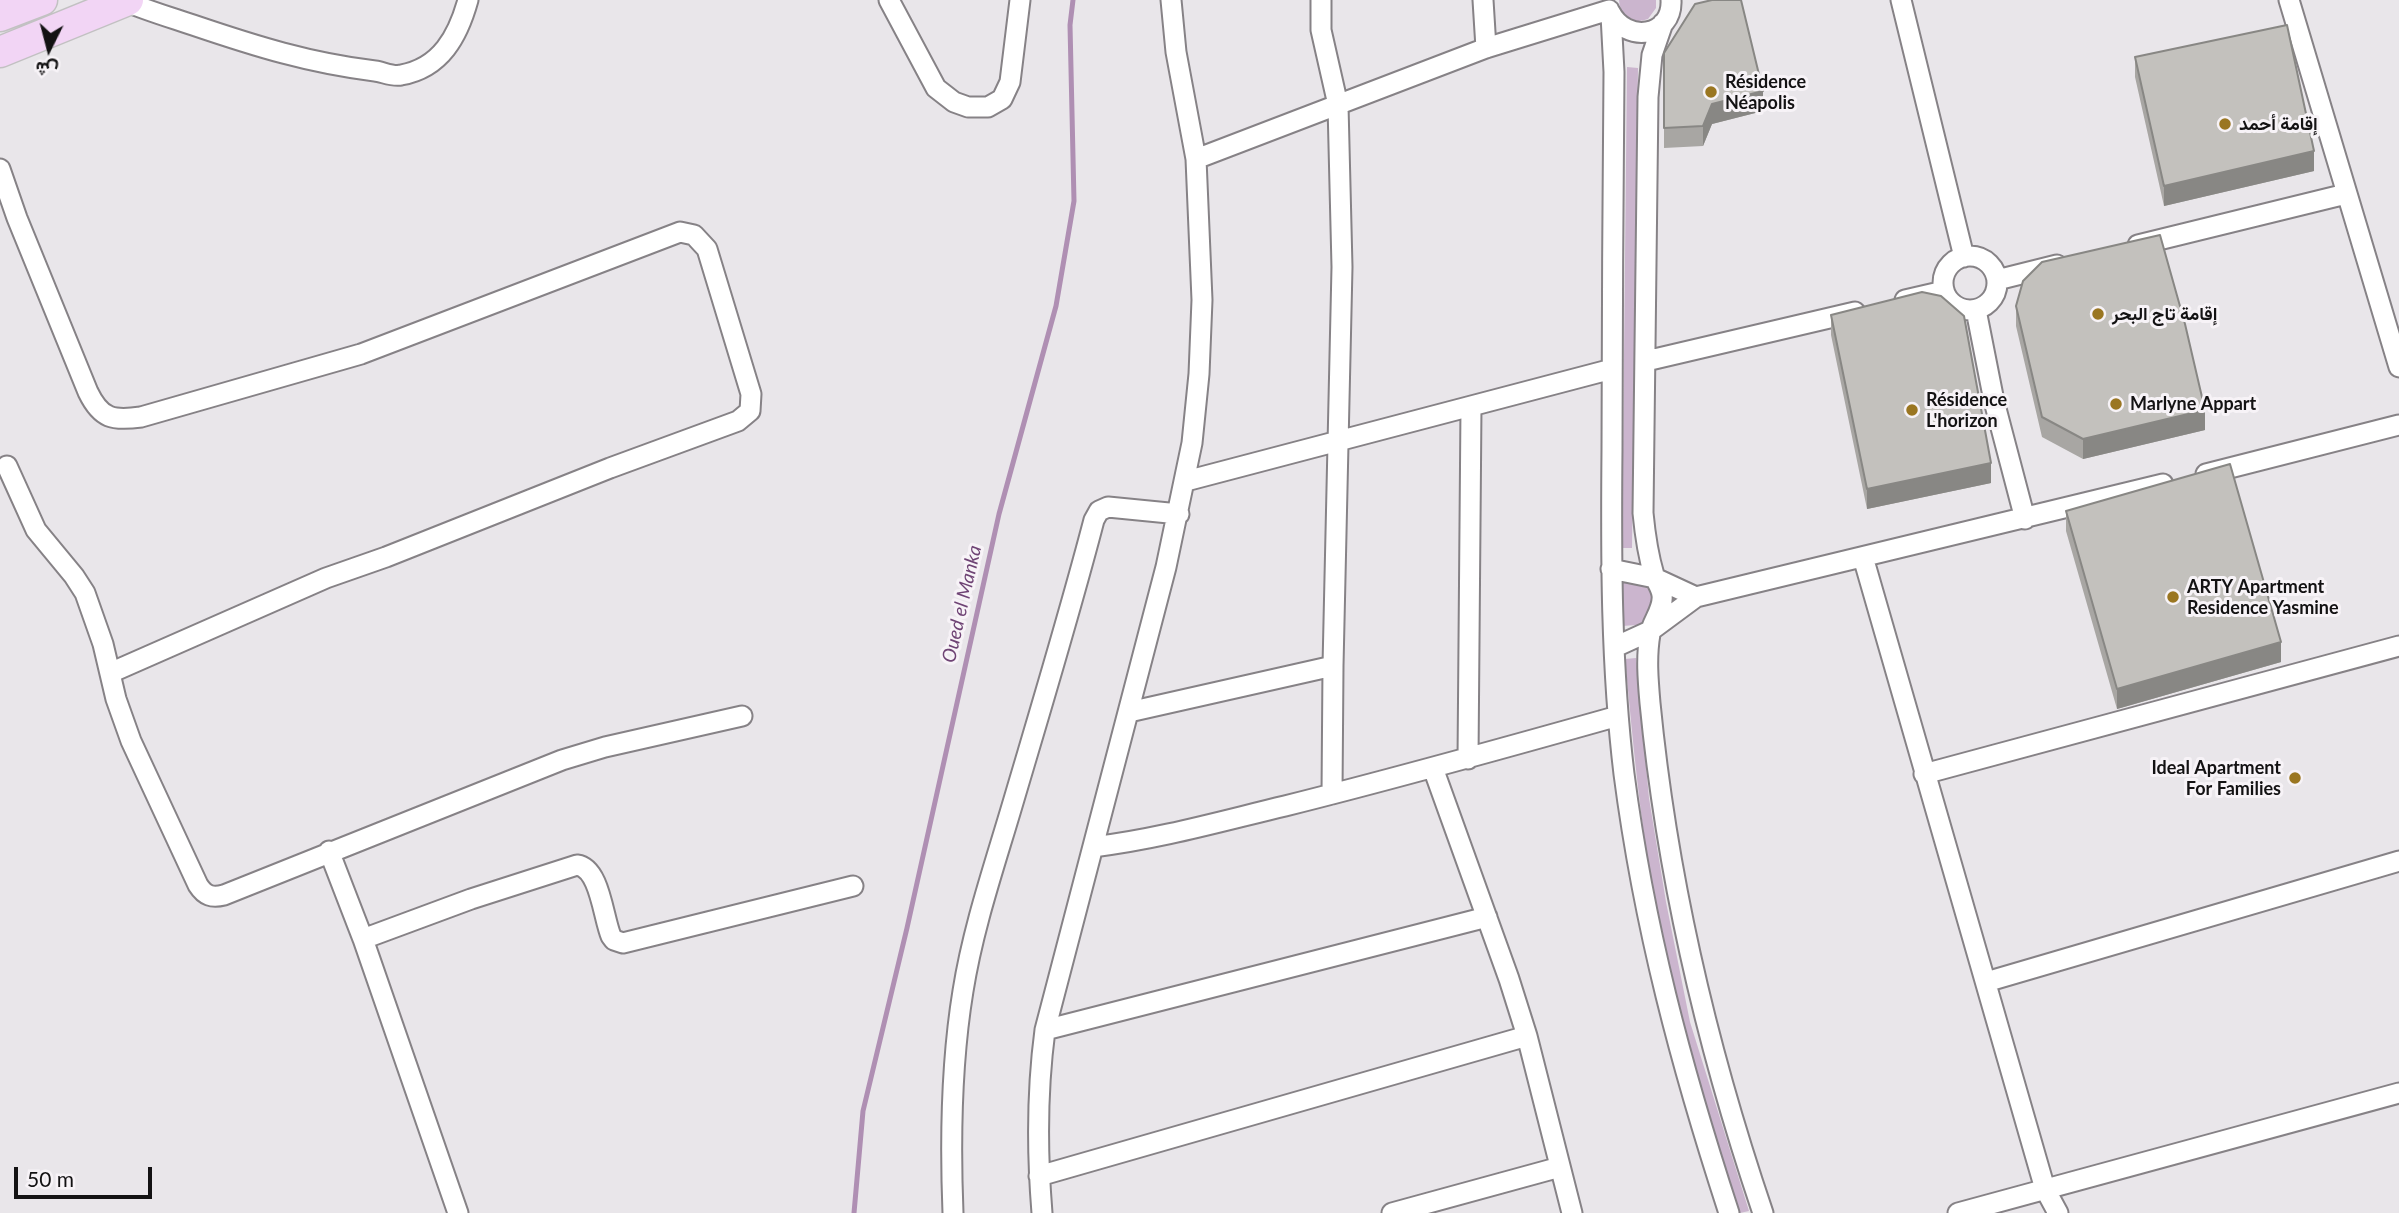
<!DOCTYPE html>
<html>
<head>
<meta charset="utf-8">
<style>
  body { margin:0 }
  #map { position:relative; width:2399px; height:1213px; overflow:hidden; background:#e9e6ea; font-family:Lato,Vazirmatn,sans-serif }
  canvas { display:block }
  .north { position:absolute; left:14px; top:14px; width:70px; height:70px; -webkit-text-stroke:5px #f7f3f7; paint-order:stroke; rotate:186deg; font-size:19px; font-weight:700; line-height:28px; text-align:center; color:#131213 }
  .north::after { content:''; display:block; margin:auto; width:24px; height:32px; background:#131213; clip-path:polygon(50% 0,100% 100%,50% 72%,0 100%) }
  .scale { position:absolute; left:14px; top:1167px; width:138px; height:32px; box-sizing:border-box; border:4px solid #131213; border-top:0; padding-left:9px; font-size:21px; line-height:24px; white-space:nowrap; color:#131213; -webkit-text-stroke:5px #f7f3f7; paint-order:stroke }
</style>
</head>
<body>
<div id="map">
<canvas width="2399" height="1213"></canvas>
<div class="north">ش</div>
<div class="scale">50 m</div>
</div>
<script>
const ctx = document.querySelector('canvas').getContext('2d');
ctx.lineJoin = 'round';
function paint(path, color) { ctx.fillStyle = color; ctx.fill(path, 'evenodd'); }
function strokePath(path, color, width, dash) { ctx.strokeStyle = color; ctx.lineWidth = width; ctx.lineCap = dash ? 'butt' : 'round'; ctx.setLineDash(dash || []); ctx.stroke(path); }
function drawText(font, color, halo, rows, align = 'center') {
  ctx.font = font + ' Lato,Vazirmatn,sans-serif'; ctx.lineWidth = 6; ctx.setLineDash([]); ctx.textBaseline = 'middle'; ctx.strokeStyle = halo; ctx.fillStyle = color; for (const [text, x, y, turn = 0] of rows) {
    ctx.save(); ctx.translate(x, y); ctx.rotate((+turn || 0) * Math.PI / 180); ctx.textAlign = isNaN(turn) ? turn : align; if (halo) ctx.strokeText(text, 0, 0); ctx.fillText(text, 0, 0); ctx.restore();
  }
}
paint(new Path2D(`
  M1619,0H1656V8L1648,19C1632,25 1620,17 1619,0Z
  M1627,67L1638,68L1632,548H1622Z
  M1622,581C1639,581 1650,584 1655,602L1646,621L1637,625L1622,626Z
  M1636,658L1649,798L1666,902L1690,1022L1749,1211L1740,1213C1708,1110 1675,1009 1655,903C1640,823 1633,741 1625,659Z`), '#cbb5ce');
strokePath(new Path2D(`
  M854,1213L863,1111L907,928L999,514L1056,306L1074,201L1070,25L1073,0`), '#af8fb3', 5);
const street = new Path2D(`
  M122,0C145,10 169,17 193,25C255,46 309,63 375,71C383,72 393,77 401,75C441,68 458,36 468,0
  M889,0L936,88L954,102L968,107H988L1002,99L1010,82L1020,0
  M1321,0V30L1338,105L1342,267L1333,666L1332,794
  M1483,0L1486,48
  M1901,0L1964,257
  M2289,0L2399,367
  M1610,12C1626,44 1673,37 1671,0
  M1611,15L1614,72C1613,198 1612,323 1612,449C1611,557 1611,666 1624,774C1644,927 1681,1066 1729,1213
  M1663,23L1652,55L1648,97L1643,513C1645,534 1648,555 1654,575C1656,582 1661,587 1662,595C1664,609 1652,621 1650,634C1646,657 1648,680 1650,703C1667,877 1707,1048 1763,1213
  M1196,159L1486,48L1609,10
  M0,169L17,218L88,392C101,419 113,421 141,417L361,354L680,232L694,235L707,249L751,394L750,411L738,421L610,468L386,557L326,578L110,673
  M2138,245L2346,194
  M1943 283a27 27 0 1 1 54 0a27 27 0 1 1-54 0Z
  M1997,280L2057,265
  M1905,300L1944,291
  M1976,310L1994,401L2025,519
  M1646,361L1855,312
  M7,466L36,530L74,576L85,593L103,644L116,699L131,741L198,885C205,896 212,898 224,895L562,760L605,747L742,716
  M2206,474L2399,425
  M1186,481L1612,369
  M1863,557L2045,1189L2058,1213
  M1611,569L1655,578L1696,597
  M1615,647L1650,631L1696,597L2163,484
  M1129,712L1333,666
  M1468,759L1471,407
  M1433,768L1509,979L1527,1036L1572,1213
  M1924,774L2399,646
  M1093,847C1159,839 1222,821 1285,806C1397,778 1508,747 1618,716
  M329,851L363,939L458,1213
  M363,939L471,899L577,865C600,868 603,917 611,936L614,940L623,943L853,886
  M1986,982L2399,861
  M1045,1030L1487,917
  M1039,1176L1527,1036
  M953,1213C950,1138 951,1064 963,991C973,928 994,867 1012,806C1040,711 1069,616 1094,520L1099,511L1108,507L1179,514
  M1042,1213C1037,1152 1037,1090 1045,1030L1166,567L1192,443L1199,374L1202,300L1196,159L1176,52L1171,0
  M1392,1213L1560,1167
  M1958,1213L2399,1093`);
const primary = new Path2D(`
  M0,16L42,0
  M0,52L128,0`);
strokePath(street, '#868286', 23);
strokePath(primary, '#c2c1c2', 33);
strokePath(street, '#fff', 19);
strokePath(primary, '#f2d5f5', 30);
paint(new Path2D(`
  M1664,53L1763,111L1712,124L1703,146L1664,148Z
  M2135,57L2314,171L2164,206L2135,77Z
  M2016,306L2205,430L2083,459L2042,437L2016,326Z
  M1831,315L1991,483L1867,509L1831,335Z
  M2066,511L2281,662L2117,709L2066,531Z`), '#a8a6a3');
paint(new Path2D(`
  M1763,91V111L1712,124L1703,146V126L1712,104Z
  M2314,151V171L2164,206V186Z
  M2205,410V430L2083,459V439Z
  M1991,463V483L1867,509V489Z
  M2281,642V662L2117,709V689Z`), '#888784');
const building = new Path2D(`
  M1712,0H1741L1763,91L1712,104L1703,126L1664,128V53L1695,4Z
  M2287,25L2314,151L2164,186L2135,57Z
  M2160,235L2185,324L2205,410L2083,439L2042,417L2016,306L2023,281L2042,262Z
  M1922,292L1941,296L1964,316L1991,463L1867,489L1831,315Z
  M2230,464L2281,642L2117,689L2066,511Z`);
paint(building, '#c3c1bd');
strokePath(building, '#888784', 2);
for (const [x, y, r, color] of [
  [1711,92,7,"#9a7621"],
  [2225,124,7,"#9a7621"],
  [2098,314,7,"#9a7621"],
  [2116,404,7,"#9a7621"],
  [1912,410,7,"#9a7621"],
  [2173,597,7,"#9a7621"],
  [2295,778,7,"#9a7621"]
]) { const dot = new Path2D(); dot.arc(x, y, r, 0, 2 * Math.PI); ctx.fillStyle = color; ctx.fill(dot); strokePath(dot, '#f7f3f7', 2.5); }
drawText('bold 18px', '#131213', '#f7f3f7', [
  ["Résidence",1725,82],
  ["Néapolis",1725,103],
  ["إقامة أحمد",2239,124],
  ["إقامة تاج البحر",2112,314],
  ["Résidence",1926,400],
  ["L'horizon",1926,421],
  ["Marlyne Appart",2130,404],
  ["ARTY Apartment",2187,587],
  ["Residence Yasmine",2187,608],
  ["Ideal Apartment",2281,768,"right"],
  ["For Families",2281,789,"right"]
], 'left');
drawText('italic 19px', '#6e4374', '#f7f3f7', [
  ["Oued el Manka",962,604,-77]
]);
</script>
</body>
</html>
